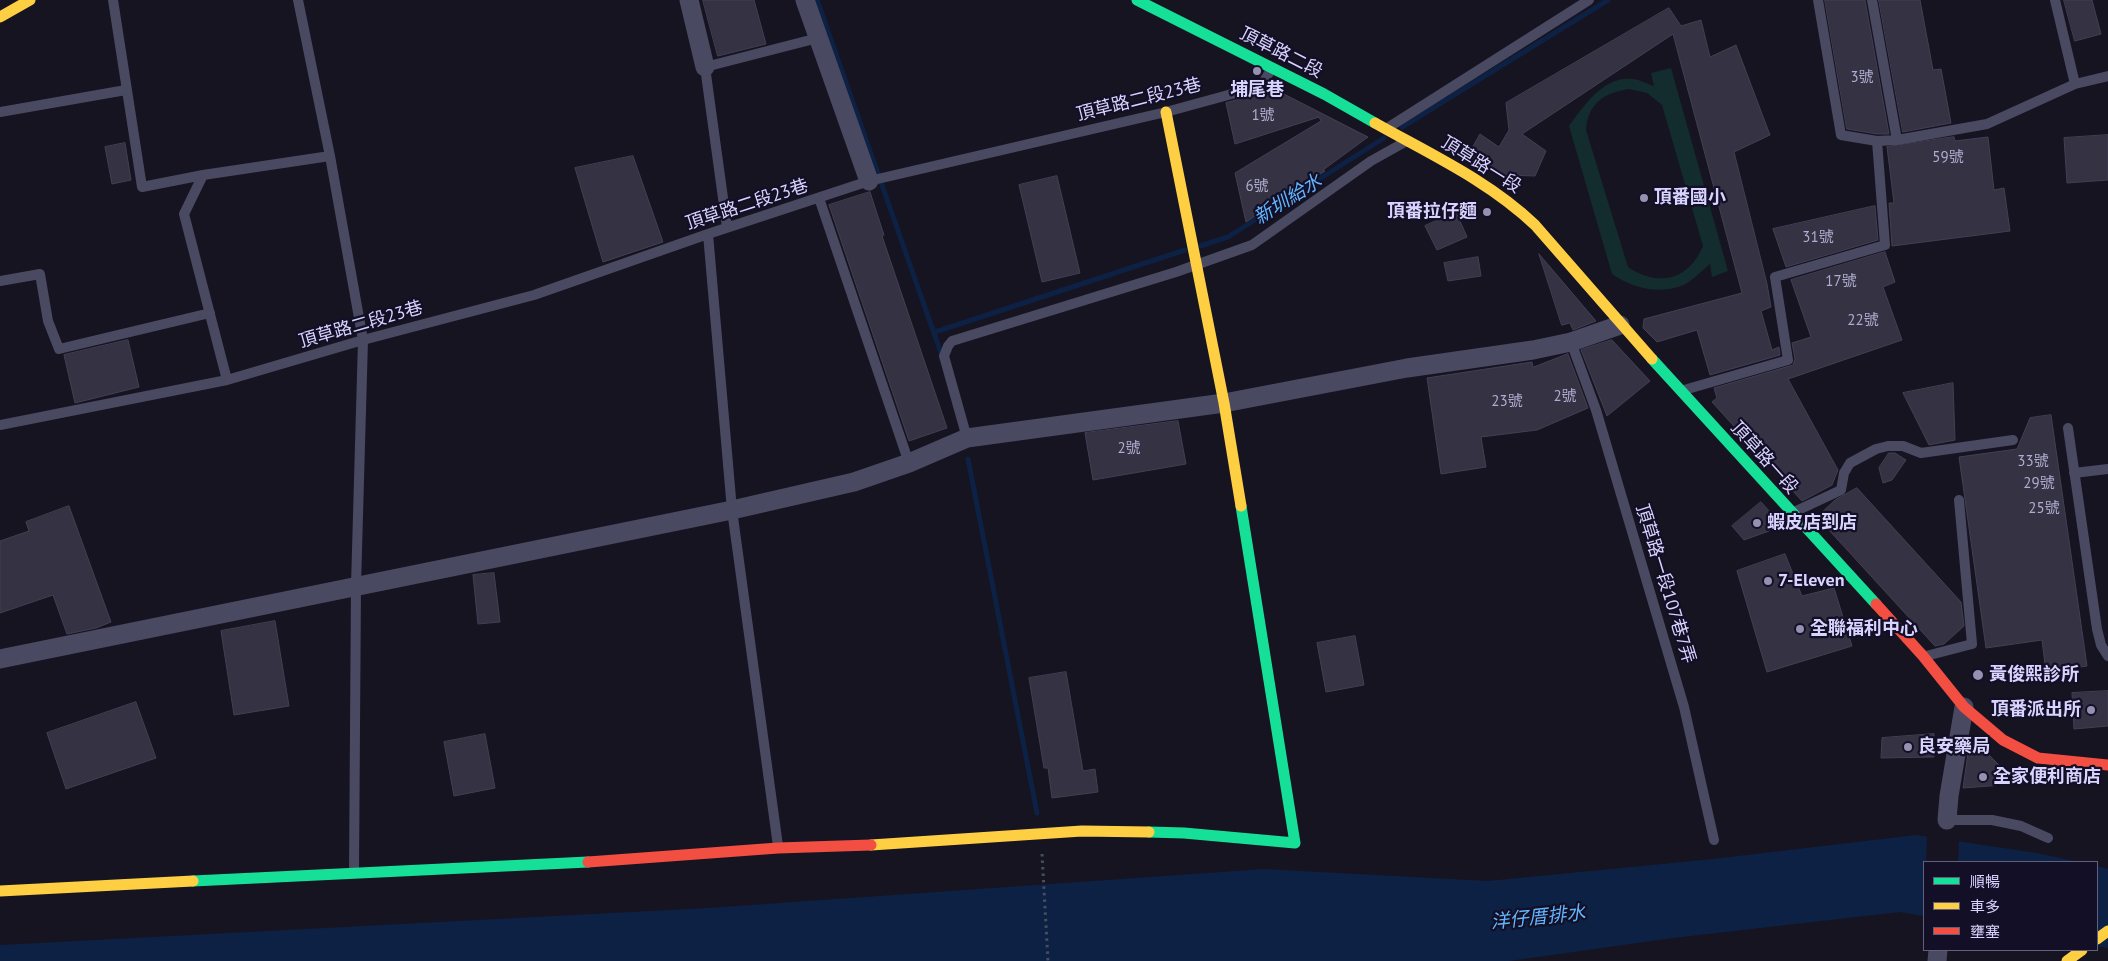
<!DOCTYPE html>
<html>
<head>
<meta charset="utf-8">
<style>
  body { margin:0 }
  #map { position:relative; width:2108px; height:961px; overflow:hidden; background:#161421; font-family:"PT Sans","Noto Sans TC",sans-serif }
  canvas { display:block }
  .legend { position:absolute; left:1923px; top:861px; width:175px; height:90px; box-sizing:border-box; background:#130f26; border:1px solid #625e7d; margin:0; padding:6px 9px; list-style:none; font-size:15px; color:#d9d4ff }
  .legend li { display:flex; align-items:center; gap:10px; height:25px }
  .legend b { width:25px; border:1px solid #625e7d }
</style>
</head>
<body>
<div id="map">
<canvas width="2108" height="961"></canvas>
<ul class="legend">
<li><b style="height:6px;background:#16e098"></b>順暢</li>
<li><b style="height:6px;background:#ffcf43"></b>車多</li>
<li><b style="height:6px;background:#f24e42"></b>壅塞</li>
</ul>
</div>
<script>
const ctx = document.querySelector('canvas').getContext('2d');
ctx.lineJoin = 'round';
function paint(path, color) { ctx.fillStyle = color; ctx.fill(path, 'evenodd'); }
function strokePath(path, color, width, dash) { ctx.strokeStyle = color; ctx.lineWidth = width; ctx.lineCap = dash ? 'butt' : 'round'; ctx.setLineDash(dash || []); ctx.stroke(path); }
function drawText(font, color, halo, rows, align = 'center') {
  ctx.font = font + ' "PT Sans","Noto Sans TC",sans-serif'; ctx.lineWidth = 4.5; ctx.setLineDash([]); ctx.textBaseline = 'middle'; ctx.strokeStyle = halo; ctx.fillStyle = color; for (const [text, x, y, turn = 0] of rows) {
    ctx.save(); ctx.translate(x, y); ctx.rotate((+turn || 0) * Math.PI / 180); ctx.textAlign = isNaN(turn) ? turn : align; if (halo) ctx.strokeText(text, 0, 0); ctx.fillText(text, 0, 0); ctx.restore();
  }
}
paint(new Path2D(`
  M1671,68L1728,271L1712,277L1710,264C1700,272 1690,284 1678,287C1655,294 1631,287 1612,274L1569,126C1584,106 1603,76 1632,79C1639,79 1647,84 1654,86L1651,73ZM1629,89L1647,93L1662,105L1703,246C1688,281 1658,287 1628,267L1586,130C1588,103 1604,93 1629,89Z`), '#132c2d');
paint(new Path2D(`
  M1916,835L2037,853L2079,862H1924V916L1900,912L1673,938L1509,961H0V945L708,908L1264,869L1488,881L1713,859Z
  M2097,866L2108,869V948L2097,946Z`), '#0d2144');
paint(new Path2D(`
  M1927,834L1959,839L1958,862H1926Z`), '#161421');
strokePath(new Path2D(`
  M817,0L942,356
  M1402,127L1608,0
  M1200,246L1228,237L1384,138
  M935,332L1185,250
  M968,459L1037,813`), '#0d2144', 5);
const building = new Path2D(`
  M703,0H754L766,44L718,56Z
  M1825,0H1865L1889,134H1877L1847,129Z
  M1879,0H1920L1933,70L1941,69L1951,123L1903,132Z
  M2064,0H2092L2101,34L2075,41Z
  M1669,8L1681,26L1701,20L1710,57L1736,45L1770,135L1734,152L1767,284L1771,307L1761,311L1772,350L1779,347L1780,355L1710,375L1697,330L1657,342L1643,328L1644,319L1742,293L1673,34L1522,134L1546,151L1535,176L1505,175L1503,178L1467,157L1480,134L1499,147L1509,130L1506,103Z
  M1276,90L1368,137L1323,170L1325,171L1246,222L1235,173L1321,121L1319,117L1235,144L1226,103Z
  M2108,135V180L2067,183L2064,138Z
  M1954,137L1955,141L1988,137L1994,190L2004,188L2010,231L1892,246L1889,203H1894L1887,147Z
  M125,143L131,180L112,184L105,147Z
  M633,156L663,242L603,262L575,168Z
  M1057,176L1080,273L1042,282L1019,185Z
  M870,192L884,235L882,236L947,428L909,441L829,205Z
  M1875,206L1878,240L1786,267L1773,229Z
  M1456,212L1467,237L1437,250L1425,226Z
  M1885,252L1895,282L1883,287L1902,340L1788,379L1838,470L1832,485L1802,501L1712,402L1717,398L1714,388L1793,365L1795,359L1792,343L1811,337L1791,280Z
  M1539,254L1596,321L1573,330L1570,323L1562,325Z
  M1478,257L1481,276L1448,281L1444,263Z
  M128,340L139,387L75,403L64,355Z
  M1612,340L1650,381L1607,416L1581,350Z
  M1568,354L1588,408L1537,430L1481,437L1486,467L1441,474L1427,378L1532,362L1533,367Z
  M1953,383L1955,440L1929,445L1903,393Z
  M2051,415L2087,666L2046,672L2042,640L1986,648L1959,457L2017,449L2030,418Z
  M1178,421L1186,464L1093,480L1085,433Z
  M1889,453H1895L1906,460L1892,480L1883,483L1879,468Z
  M1857,488L1961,602L1964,626L1944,644L1935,646L1817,517L1835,500Z
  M1761,502L1779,522L1769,531L1744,540L1732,526Z
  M69,506L111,622L96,628L67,634L53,595L0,613V541L29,531L26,522Z
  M1785,554L1802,596L1834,588L1852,646L1767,672L1737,571Z
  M494,573L500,622L478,624L473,575Z
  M275,621L289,706L234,715L221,631Z
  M1355,636L1364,685L1326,692L1317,643Z
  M1066,672L1083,771L1095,769L1098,792L1052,798L1048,768H1044L1029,678Z
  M2108,691V726L2074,729L2072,693Z
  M136,702L156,758L66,789L47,733Z
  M485,734L495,788L454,796L444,742Z
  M1934,734V757L1881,758L1882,738Z
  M1985,751L2002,768L2003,785L1963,788L1968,753Z`);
paint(building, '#343243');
strokePath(building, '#433f54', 1);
strokePath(new Path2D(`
  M1042,854L1048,961`), '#44505f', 3, [2.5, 4]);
strokePath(new Path2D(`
  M113,0L142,187L203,175
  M298,0L330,156L363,340L356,585L354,871
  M1818,0L1841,135L1877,141L1897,140L1987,124L2075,84L2108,76
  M1872,0L1897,140
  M2055,0L2075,84
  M0,112L126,90
  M1389,127L1589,0
  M819,198L909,463
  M727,227L705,67L818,38
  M708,234L732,510L778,846
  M0,281L40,274L48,321L59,349L210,313
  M1571,342L1596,410L1684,707L1714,840
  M227,380L363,340L534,295L708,234L869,181L1166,112L1261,86L1272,68
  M1684,390L1788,360L1775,277L1885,245L1877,141
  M0,425L227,380L184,214L203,175L330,156
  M2068,428L2097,629L2101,645L2108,656
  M967,438L944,356L948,346L952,341L1176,272L1252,245L1371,161L1405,142
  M2074,473L2108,469
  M1794,512L1841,490L1844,473L1850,463L1876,449L1888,446H1903L1921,453L2013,440
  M1926,656L1972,644L1959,500
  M1947,820H1992L2021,826L2048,838`), '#4a4962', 10);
strokePath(new Path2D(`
  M689,0L705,67
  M805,0L869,181
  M0,659L732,510L854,482L909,463L967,438L1224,403L1407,368L1533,350L1571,342L1620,325
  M1947,820L1949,796L1964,707
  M1937,961L1938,950`), '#4a4962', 19);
strokePath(new Path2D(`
  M1137,0L1324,94L1375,123
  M1652,359L1876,604
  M1149,832L1184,833L1295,843L1241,506
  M193,881L588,862`), '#16e098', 11);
strokePath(new Path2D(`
  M0,17L30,0
  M1166,112L1224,403L1241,506
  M1375,123C1430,154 1489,181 1535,225L1652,359
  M871,845L1082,831L1149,832
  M0,891L193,881
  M2097,939L2108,931
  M2067,961L2082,950`), '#ffcf43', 11);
strokePath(new Path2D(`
  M1876,604L1923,656L1964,707L2003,740L2038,758L2108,765
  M588,862L778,848L871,845`), '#f24e42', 11);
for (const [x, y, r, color] of [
  [1257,71,5,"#9591b1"],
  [1644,198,5,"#9591b1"],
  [1487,212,5,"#9591b1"],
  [1757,523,5,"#9591b1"],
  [1768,581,5,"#9591b1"],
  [1800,629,5,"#9591b1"],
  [1978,675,6,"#9591b1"],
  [2091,710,5,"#9591b1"],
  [1908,747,5,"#9591b1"],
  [1983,777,5,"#9591b1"]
]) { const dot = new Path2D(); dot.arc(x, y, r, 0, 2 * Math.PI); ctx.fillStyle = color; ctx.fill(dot); strokePath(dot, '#130f26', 2); }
drawText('15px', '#b0acd0', null, [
  ["3號",1862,78],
  ["1號",1263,116],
  ["59號",1948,158],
  ["6號",1257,187],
  ["31號",1818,238],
  ["17號",1841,282],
  ["22號",1863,321],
  ["2號",1565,397],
  ["23號",1507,402],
  ["2號",1129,449],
  ["33號",2033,462],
  ["29號",2039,484],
  ["25號",2044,509]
]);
drawText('18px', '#d9d4ff', '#130f26', [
  ["頂草路二段",1281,53,27],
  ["頂草路二段23巷",1139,100,-14],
  ["頂草路一段",1481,165,32],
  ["頂草路二段23巷",747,205,-18],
  ["頂草路二段23巷",361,325,-16],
  ["頂草路一段",1764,458,48],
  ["頂草路一段107巷7弄",1665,584,73]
]);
drawText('bold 18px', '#d9d4ff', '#130f26', [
  ["埔尾巷",1257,90,"center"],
  ["頂番國小",1654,198],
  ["頂番拉仔麵",1477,212,"right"],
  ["蝦皮店到店",1767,523],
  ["7-Eleven",1778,581],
  ["全聯福利中心",1810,629],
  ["黃俊熙診所",1989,675],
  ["頂番派出所",2081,710,"right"],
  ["良安藥局",1918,747],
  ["全家便利商店",1993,777]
], 'left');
drawText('italic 19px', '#62b6ff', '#130f26', [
  ["新圳給水",1288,200,-32],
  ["洋仔厝排水",1538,918,-6]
]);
</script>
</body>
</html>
